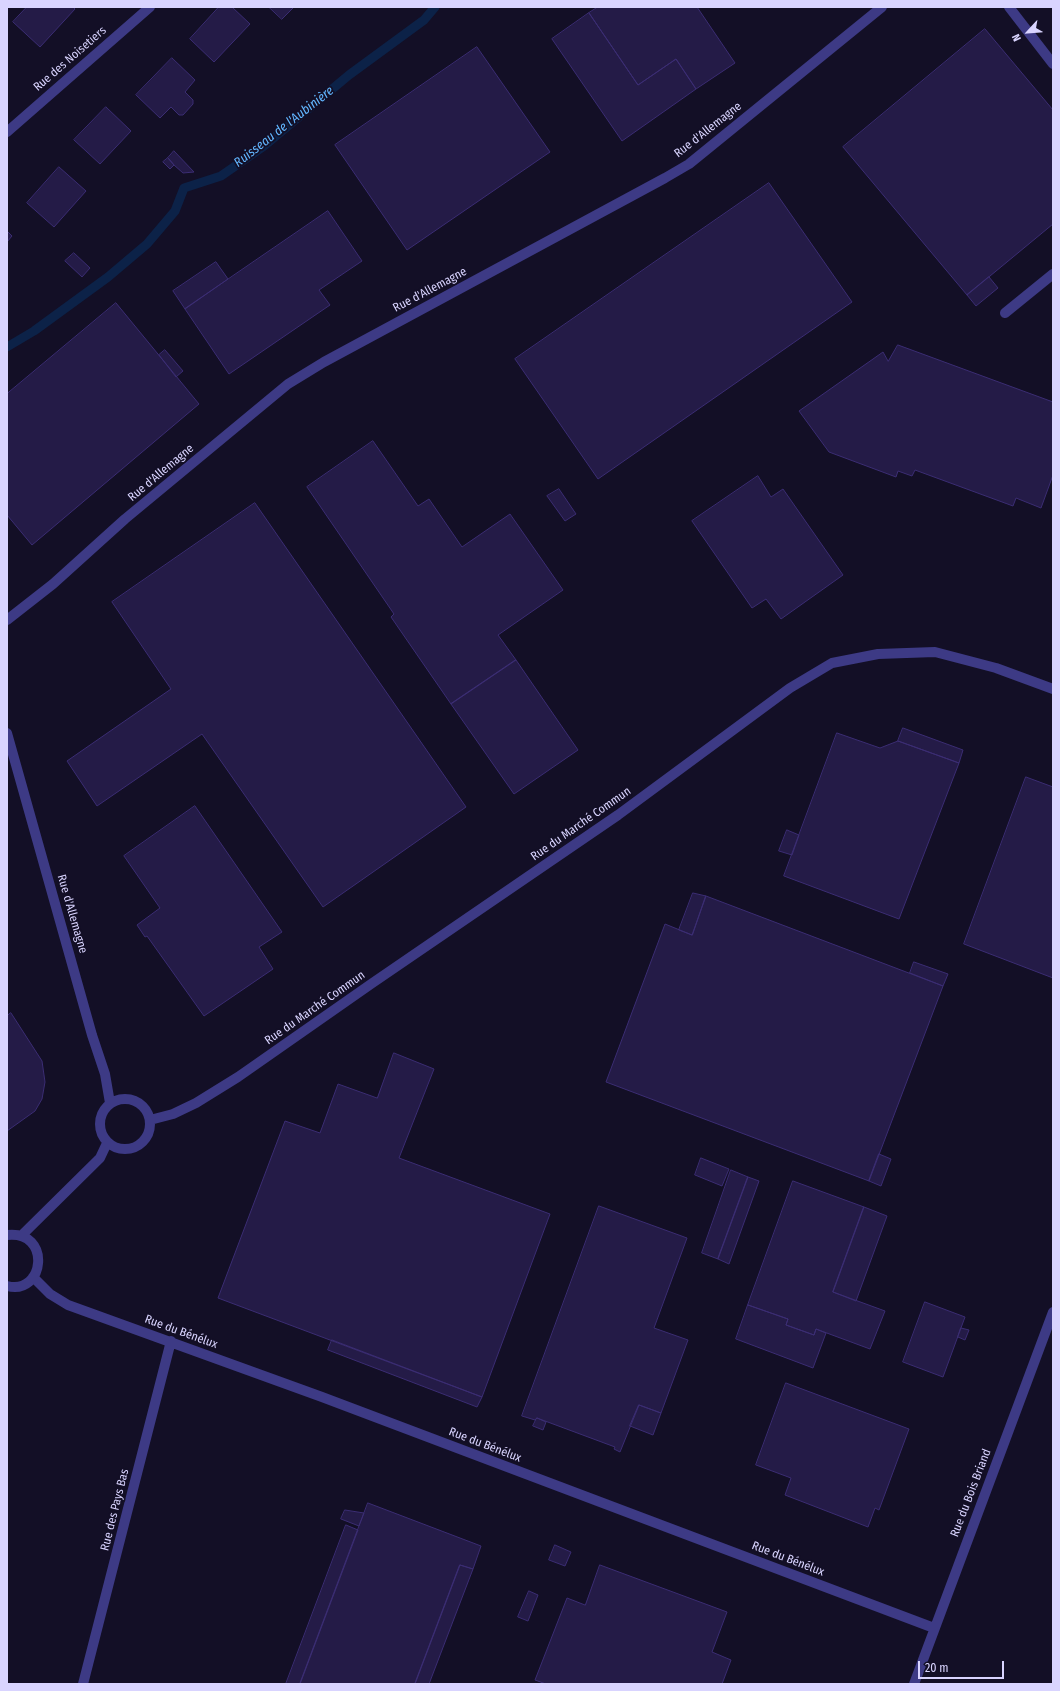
<!DOCTYPE html>
<html>
<head>
<meta charset="utf-8">
<style>
  body { margin:0 }
  #map { position:relative; width:1060px; height:1691px; overflow:hidden; background:#130f26; font-family:"Fira Sans Condensed",sans-serif }
  canvas { display:block }
  .frame { position:absolute; inset:0; border:8px solid #d9d4ff; pointer-events:none }
  .north { position:absolute; left:1008px; top:12px; width:40px; height:40px; -webkit-text-stroke:3px #130f26; paint-order:stroke; rotate:244deg; font-size:11px; font-weight:700; line-height:16px; text-align:center; color:#d9d4ff }
  .north::after { content:''; display:block; margin:auto; width:14px; height:18px; background:#d9d4ff; clip-path:polygon(50% 0,100% 100%,50% 72%,0 100%) }
  .scale { position:absolute; left:918px; top:1661px; width:86px; height:18px; box-sizing:border-box; border:2px solid #d9d4ff; border-top:0; padding-left:5px; font-size:12px; line-height:14px; white-space:nowrap; color:#d9d4ff; -webkit-text-stroke:3px #130f26; paint-order:stroke }
</style>
</head>
<body>
<div id="map">
<canvas width="1060" height="1691"></canvas>
<div class="frame"></div>
<div class="north">N</div>
<div class="scale">20 m</div>
</div>
<script>
const ctx = document.querySelector('canvas').getContext('2d');
ctx.lineJoin = 'round';
function strokePath(path, color, width, dash) { ctx.strokeStyle = color; ctx.lineWidth = width; ctx.lineCap = dash ? 'butt' : 'round'; ctx.setLineDash(dash || []); ctx.stroke(path); }
function paint(path, color) { ctx.fillStyle = color; ctx.fill(path, 'evenodd'); }
function drawText(font, color, halo, rows, align = 'center') {
  ctx.font = font + ' "Fira Sans Condensed",sans-serif'; ctx.lineWidth = 3.5; ctx.setLineDash([]); ctx.textBaseline = 'middle'; ctx.strokeStyle = halo; ctx.fillStyle = color; for (const [text, x, y, turn = 0] of rows) {
    ctx.save(); ctx.translate(x, y); ctx.rotate((+turn || 0) * Math.PI / 180); ctx.textAlign = isNaN(turn) ? turn : align; if (halo) ctx.strokeText(text, 0, 0); ctx.fillText(text, 0, 0); ctx.restore();
  }
}
strokePath(new Path2D(`
  M7,347L34,331L108,277L147,244L175,211L184,188L221,176L264,146L349,75L424,20L435,7`), '#0c2248', 9);
const building = new Path2D(`
  M27,7H73L75,9L40,47L13,22Z
  M219,7H232L250,24L214,62L190,39Z
  M269,7H294L282,19Z
  M598,7H697L735,63L696,89L676,59L638,85L589,13Z
  M589,13L638,85L676,59L696,89L622,141L552,39Z
  M985,29L1053,110V224L967,295L843,147Z
  M477,47L550,152L407,250L335,145Z
  M172,58L195,80L185,92L193,100V104L183,115H179L171,107L160,118L136,95Z
  M106,107L131,131L100,164L74,140Z
  M174,151L194,172L183,173L174,165L168,158Z
  M168,158L174,165L170,169L163,162Z
  M59,167L86,191L54,227L27,203Z
  M769,183L852,302L598,479L515,359Z
  M328,211L362,261L319,290L330,305L229,374L185,309Z
  M7,231L12,236L7,242Z
  M74,253L90,268L82,277L65,261Z
  M216,262L228,279L185,309L173,291Z
  M989,277L998,288L976,306L967,295Z
  M116,303L199,404L32,545L7,515V394Z
  M898,345L1053,402V475L1041,508L1016,498L1013,506L915,470L912,476L898,471L896,477L829,452L799,411L883,352L888,361Z
  M165,350L183,371L176,377L159,355Z
  M373,441L418,506L429,499L462,547L510,514L563,590L498,635L516,660L451,704L391,617L394,614L307,487Z
  M758,476L771,497L783,489L843,575L781,619L766,599L752,608L692,521Z
  M559,489L576,514L565,521L547,496Z
  M255,503L466,807L323,907L202,734L97,806L67,761L171,689L112,602Z
  M516,660L578,750L514,794L451,704Z
  M903,728L963,750L959,763L898,741Z
  M837,733L880,748L898,741L959,763L899,919L784,876Z
  M1026,777L1053,787V978L964,944Z
  M195,806L282,932L259,947L273,969L204,1016L147,936L145,937L137,925L160,908L124,856Z
  M787,830L799,835L792,855L779,851Z
  M693,893L706,896L692,935L679,930Z
  M706,896L943,986L869,1181L606,1082L665,924L692,935Z
  M914,962L948,974L943,986L910,973Z
  M11,1013L42,1061L45,1082L42,1099L35,1111L7,1131V1016Z
  M394,1053L434,1069L399,1158L550,1214L482,1397L218,1298L285,1121L320,1133L338,1084L377,1098Z
  M879,1154L891,1159L881,1186L869,1181Z
  M701,1158L729,1169L722,1186L695,1175Z
  M731,1170L748,1177L718,1259L702,1253Z
  M748,1177L759,1181L729,1264L718,1259Z
  M793,1181L864,1207L833,1292L885,1311L870,1349L816,1329L814,1335L786,1325L788,1319L748,1305Z
  M599,1206L687,1238L654,1328L688,1340L661,1413L639,1405L620,1452L614,1449L615,1447L537,1418L535,1420L522,1416Z
  M864,1207L887,1216L856,1301L833,1292Z
  M925,1302L965,1317L943,1377L903,1362Z
  M748,1305L788,1319L786,1325L814,1335L816,1329L826,1333L813,1368L736,1339Z
  M961,1328L969,1330L965,1340L958,1337Z
  M332,1340L482,1397L477,1407L328,1350Z
  M786,1383L909,1429L879,1510L875,1508L868,1527L785,1495L791,1478L756,1465Z
  M639,1405L661,1413L653,1435L630,1426Z
  M537,1418L546,1422L543,1430L533,1426Z
  M368,1503L481,1546L473,1569L460,1565L415,1684H300Z
  M345,1510L364,1513L359,1526L341,1519Z
  M346,1525L358,1530L300,1684H286Z
  M555,1545L571,1552L565,1566L549,1560Z
  M460,1565L473,1569L429,1684H415Z
  M600,1565L727,1612L712,1652L731,1660L722,1684H546L535,1680L567,1598L585,1605Z
  M529,1591L538,1595L528,1621L518,1617Z`);
paint(building, '#241b47');
strokePath(building, '#3b2d73', 1);
strokePath(new Path2D(`
  M1009,7L1053,64
  M1005,313L1053,274`), '#3d3a85', 10);
strokePath(new Path2D(`
  M7,132L150,7
  M7,620L53,584L125,519L288,384L324,362L665,178L689,164L882,7
  M7,733L92,1035L105,1074L110,1103
  M100 1124a25 25 0 1 1 50 0a25 25 0 1 1-50 0Z
  M150,1120L173,1114L196,1103L238,1077L371,984L618,815L790,688L832,663L878,654L935,652L996,668L1053,689
  M7,1235C52,1230 45,1296 7,1286
  M21,1236L100,1158L107,1143
  M33,1277L50,1294L68,1305L322,1397L934,1628
  M83,1684L171,1341
  M914,1684L1053,1312`), '#3d3a85', 10);
drawText('12px', '#d9d4ff', '#130f26', [
  ["Rue des Noisetiers",70,59,-41],
  ["Rue d'Allemagne",708,130,-38],
  ["Rue d'Allemagne",430,290,-28],
  ["Rue d'Allemagne",161,473,-40],
  ["Rue du Marché Commun",581,824,-35],
  ["Rue d'Allemagne",72,914,74],
  ["Rue du Marché Commun",315,1008,-35],
  ["Rue du Bénélux",181,1332,20],
  ["Rue du Bénélux",485,1445,21],
  ["Rue du Bois Briand",971,1493,-69],
  ["Rue des Pays Bas",115,1510,-76],
  ["Rue du Bénélux",788,1559,21]
]);
drawText('italic 13px', '#62b6ff', '#130f26', [
  ["Ruisseau de l'Aubinière",284,127,-38]
]);
</script>
</body>
</html>
